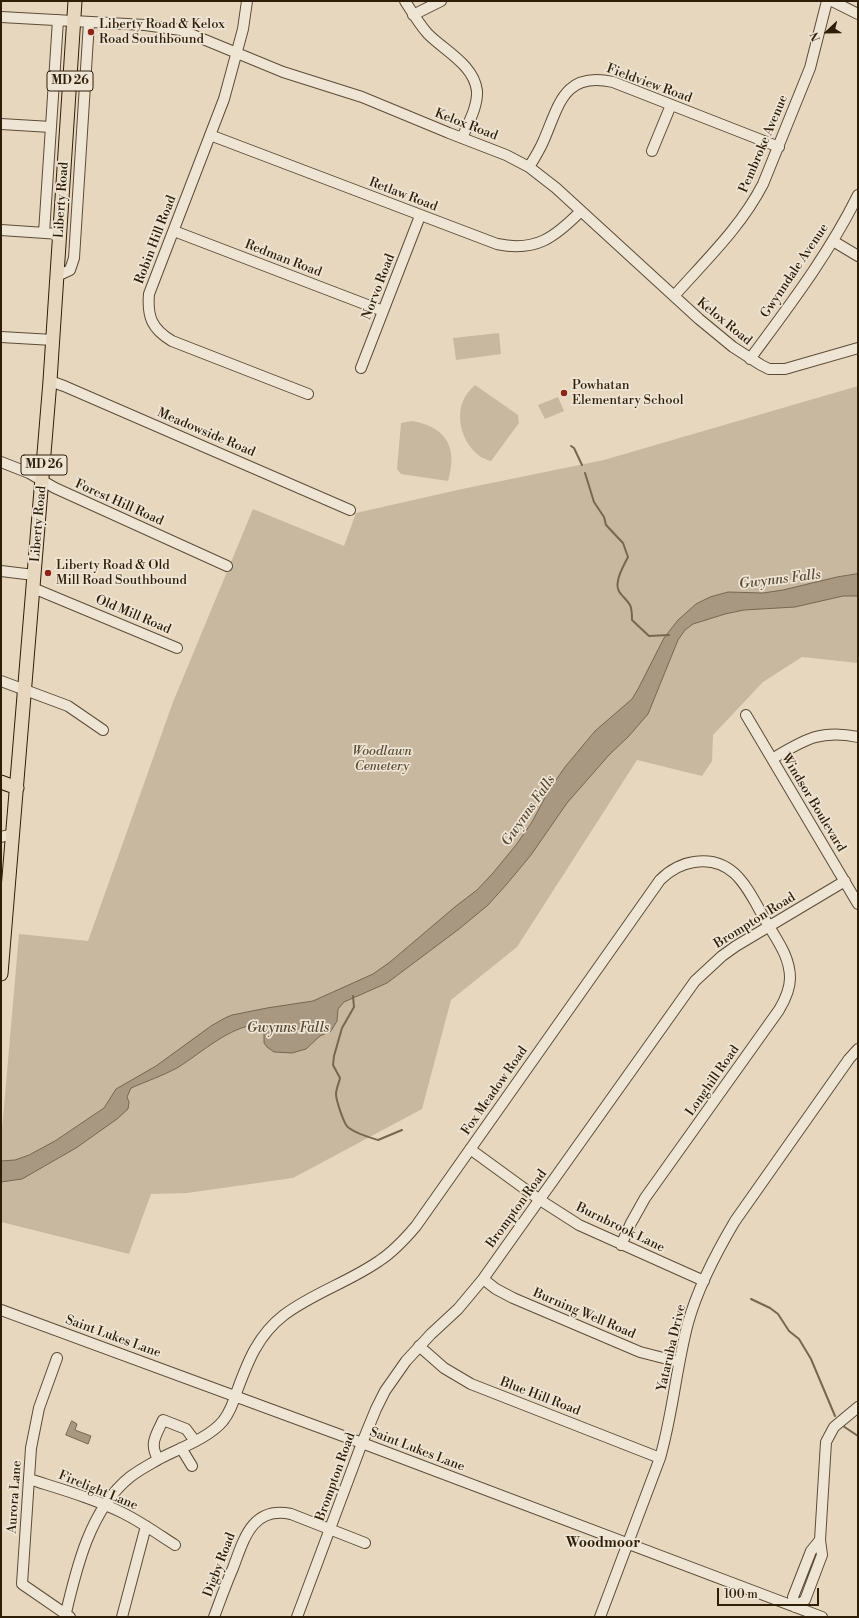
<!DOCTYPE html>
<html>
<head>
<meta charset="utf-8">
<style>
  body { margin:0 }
  #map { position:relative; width:859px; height:1618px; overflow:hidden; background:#e7d7bf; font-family:"Libre Bodoni",serif }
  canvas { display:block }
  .frame { position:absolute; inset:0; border:2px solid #2e1e08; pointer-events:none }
  .north { position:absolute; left:807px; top:12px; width:40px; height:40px; -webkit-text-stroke:3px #efe5d5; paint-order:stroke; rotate:248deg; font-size:11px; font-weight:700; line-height:16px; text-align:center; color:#2e1e08 }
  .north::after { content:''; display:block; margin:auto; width:14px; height:18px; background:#2e1e08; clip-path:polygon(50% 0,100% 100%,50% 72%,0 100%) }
  .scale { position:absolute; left:717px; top:1588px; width:102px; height:18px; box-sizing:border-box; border:2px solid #2e1e08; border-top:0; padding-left:5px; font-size:12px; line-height:14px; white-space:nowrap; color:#2e1e08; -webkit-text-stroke:3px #efe5d5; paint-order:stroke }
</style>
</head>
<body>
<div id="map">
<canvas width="859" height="1618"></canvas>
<div class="frame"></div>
<div class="north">N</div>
<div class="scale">100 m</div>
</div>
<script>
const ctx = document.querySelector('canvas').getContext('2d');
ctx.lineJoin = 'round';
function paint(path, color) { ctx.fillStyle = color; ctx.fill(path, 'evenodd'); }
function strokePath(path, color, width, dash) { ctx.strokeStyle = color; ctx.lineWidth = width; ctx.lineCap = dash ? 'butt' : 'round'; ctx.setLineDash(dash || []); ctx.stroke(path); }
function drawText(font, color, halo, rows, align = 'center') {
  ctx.font = font + ' "Libre Bodoni",serif'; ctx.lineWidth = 3.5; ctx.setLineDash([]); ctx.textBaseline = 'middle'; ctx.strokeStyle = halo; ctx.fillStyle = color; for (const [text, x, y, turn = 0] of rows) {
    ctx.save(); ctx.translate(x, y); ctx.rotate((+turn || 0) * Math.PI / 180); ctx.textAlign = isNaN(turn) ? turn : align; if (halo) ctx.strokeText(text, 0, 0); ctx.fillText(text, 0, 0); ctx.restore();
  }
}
paint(new Path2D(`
  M499,333L501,354L456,360L453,338Z
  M475,385L518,415L519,423L491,461C485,459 479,457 475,452C461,439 455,414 465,397C467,393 471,389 475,385Z
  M858,386V663L802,657L763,682L713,735L712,761L702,776L637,760L517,947L451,1000L422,1109L293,1178L187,1193L151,1194L129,1254L1,1222V1141L19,934L88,941L173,702L253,509L344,546L356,513L462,489L604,460Z
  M558,397L564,411L545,419L538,405Z
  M412,421C447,427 458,448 448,481L401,474L397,469L401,423Z`), '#c8b8a0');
const water = new Path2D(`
  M858,574V596H843L795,607L744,610L725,614L693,624L685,630L678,640L648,714L628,737L609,755L567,803L531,855L506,885L488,905L459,929L387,983L344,1002L338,1009L337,1021L331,1031L320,1036L306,1049L292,1053L274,1052L267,1047L264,1043V1028L259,1024C228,1027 203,1052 177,1068C162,1076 147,1081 131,1088L127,1097L129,1102L128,1109L117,1119L76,1148L22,1179L1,1182V1161L15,1160L29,1155L55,1141L104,1108L116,1089L156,1066L211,1026L225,1018L232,1015L267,1008L313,1001L373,974L390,962L456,906L477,890L493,873L516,845L532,822L549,790L565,767L595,731L632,699L638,689L664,638L678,620L696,604L710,597L728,592L763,593L783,590L837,577Z
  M72,1421L77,1424L75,1430L91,1436L88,1444L66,1435Z`);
paint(water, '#a89881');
strokePath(water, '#776751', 1);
strokePath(new Path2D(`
  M571,446L574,448L582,465
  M585,473L594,502L604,517L606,525L623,543L628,557C624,565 619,573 618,581C615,593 625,596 630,605C632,609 632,616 632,620L649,636L669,635
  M353,996L354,1007L342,1028L334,1056L333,1065L340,1078C339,1083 336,1089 336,1094C336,1099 344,1126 349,1128C357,1134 368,1137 378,1140L402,1130
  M751,1299L770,1308L778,1314L789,1331L799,1339L811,1359L835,1416
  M843,1426L858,1436`), '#776751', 2);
const minor = new Path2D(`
  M247,1L243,29L224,99L149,294C147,317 152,329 172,341L308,394
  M405,1C412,12 419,24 428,34C445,51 474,65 477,91C478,106 468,124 462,138
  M832,1L858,14
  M413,15L441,1
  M1,17L145,25L181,30L283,72L362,97L449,133L506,155L529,167L556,188L699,319L733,347L761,365L769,369H785L858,348
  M1,124L51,127
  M210,135L497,244C536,252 554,238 581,211
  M652,151L671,105
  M529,167C534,159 539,151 543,142C559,106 563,71 613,82L779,147
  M1,230L60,234
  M174,231L383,311
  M44,233L58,20
  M833,241L858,256
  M57,276L70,270L74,258L89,22
  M674,296C705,261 741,227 763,184L810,68L827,1
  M1,337L53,340
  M750,359C789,306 829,254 858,195
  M361,368L420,216
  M50,381L64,386L350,510
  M1,462L29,473L55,488L227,566
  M1,571L34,575
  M33,588L177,648
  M1,681L68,706L103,730
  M746,715L858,904
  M772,759C804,740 820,729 858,737
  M1,837L13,834
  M470,1149L540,1200L579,1225L704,1281
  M483,1279L496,1289L513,1298L640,1352L679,1362
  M1,1310L362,1443L822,1617
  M419,1346L444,1368L471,1384L660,1458
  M57,1358L39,1408L31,1448L22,1584L70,1617
  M181,1448L192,1466
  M158,1459C149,1443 156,1436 163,1420L186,1429L195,1441
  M29,1479C60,1489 93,1498 123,1513C141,1522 158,1534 175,1545
  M820,1540L811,1551L793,1597L795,1607L805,1600L822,1555L820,1540L826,1442L834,1427L858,1407
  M65,1617C76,1569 90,1509 130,1477C139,1470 149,1465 159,1459C178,1449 209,1438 223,1421C230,1412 234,1401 237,1391C248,1361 258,1335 284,1315C313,1293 349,1282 379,1261C393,1252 405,1239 416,1226L660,880C670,870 680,864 694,862C736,855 749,893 767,923C777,940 790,957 790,978C790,990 785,1000 779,1010L645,1198L631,1223L621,1245
  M122,1617L146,1526
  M214,1617C220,1601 226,1584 233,1568C244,1539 252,1506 291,1514L365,1543
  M297,1617L362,1443L376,1409L385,1391L406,1361L431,1334L458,1309L483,1279L695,981L722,956L736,946L845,881
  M600,1617L660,1458C673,1413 676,1368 688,1323C698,1287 716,1253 735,1221L849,1059L858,1049`);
const major = new Path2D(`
  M1,782L17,788
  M1,974L50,381L75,1`);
strokePath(minor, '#5c4c36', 12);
strokePath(major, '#2e1e08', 15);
strokePath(minor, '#efe5d5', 10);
strokePath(major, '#e7d7bf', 13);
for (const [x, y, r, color] of [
  [91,32,4,"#8f2418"],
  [564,393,4,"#8f2418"],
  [48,573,4,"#8f2418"]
]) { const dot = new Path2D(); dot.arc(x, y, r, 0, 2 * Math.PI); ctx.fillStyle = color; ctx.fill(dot); strokePath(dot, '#efe5d5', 1.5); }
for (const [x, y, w] of [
  [70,81,46],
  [44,465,46]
]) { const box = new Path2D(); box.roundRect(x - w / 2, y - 10, w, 20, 3); ctx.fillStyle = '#efe5d5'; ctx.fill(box); strokePath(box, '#2e1e08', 1); }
drawText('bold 12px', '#2e1e08', null, [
  ["MD 26",70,81],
  ["MD 26",44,465]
]);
drawText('13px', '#2e1e08', '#efe5d5', [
  ["Liberty Road & Kelox",99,25],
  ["Road Southbound",99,40],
  ["Powhatan",572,386],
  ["Elementary School",572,401],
  ["Liberty Road & Old",56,566],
  ["Mill Road Southbound",56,581]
], 'left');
drawText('13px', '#2e1e08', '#efe5d5', [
  ["Fieldview Road",649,84,20],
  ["Kelox Road",466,125,21],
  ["Pembroke Avenue",764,144,-67],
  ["Retlaw Road",403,195,21],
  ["Liberty Road",62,200,-86],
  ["Robin Hill Road",156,240,-69],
  ["Redman Road",283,259,21],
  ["Gwynndale Avenue",795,271,-56],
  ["Norvo Road",379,287,-69],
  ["Kelox Road",724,322,39],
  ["Meadowside Road",206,433,23],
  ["Forest Hill Road",119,503,24],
  ["Liberty Road",39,524,-85],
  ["Old Mill Road",133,615,23],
  ["Windsor Boulevard",813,803,59],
  ["Brompton Road",755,921,-32],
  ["Longhill Road",713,1081,-55],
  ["Fox Meadow Road",495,1091,-55],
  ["Brompton Road",517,1209,-54],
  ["Burnbrook Lane",620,1228,26],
  ["Burning Well Road",584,1314,23],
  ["Saint Lukes Lane",113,1337,20],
  ["Yataruba Drive",672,1348,-77],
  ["Blue Hill Road",540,1397,21],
  ["Saint Lukes Lane",417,1450,21],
  ["Brompton Road",336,1477,-70],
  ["Firelight Lane",98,1491,22],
  ["Aurora Lane",15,1497,-86],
  ["Digby Road",220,1565,-69]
]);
drawText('italic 13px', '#5c4c36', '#efe5d5', [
  ["Woodlawn",382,752],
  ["Cemetery",382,767]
]);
drawText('italic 14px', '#594932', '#efe5d5', [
  ["Gwynns Falls",780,580,-7],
  ["Gwynns Falls",529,811,-55],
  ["Gwynns Falls",288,1029]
]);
drawText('bold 14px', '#2e1e08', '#efe5d5', [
  ["Woodmoor",603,1544]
]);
</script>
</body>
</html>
